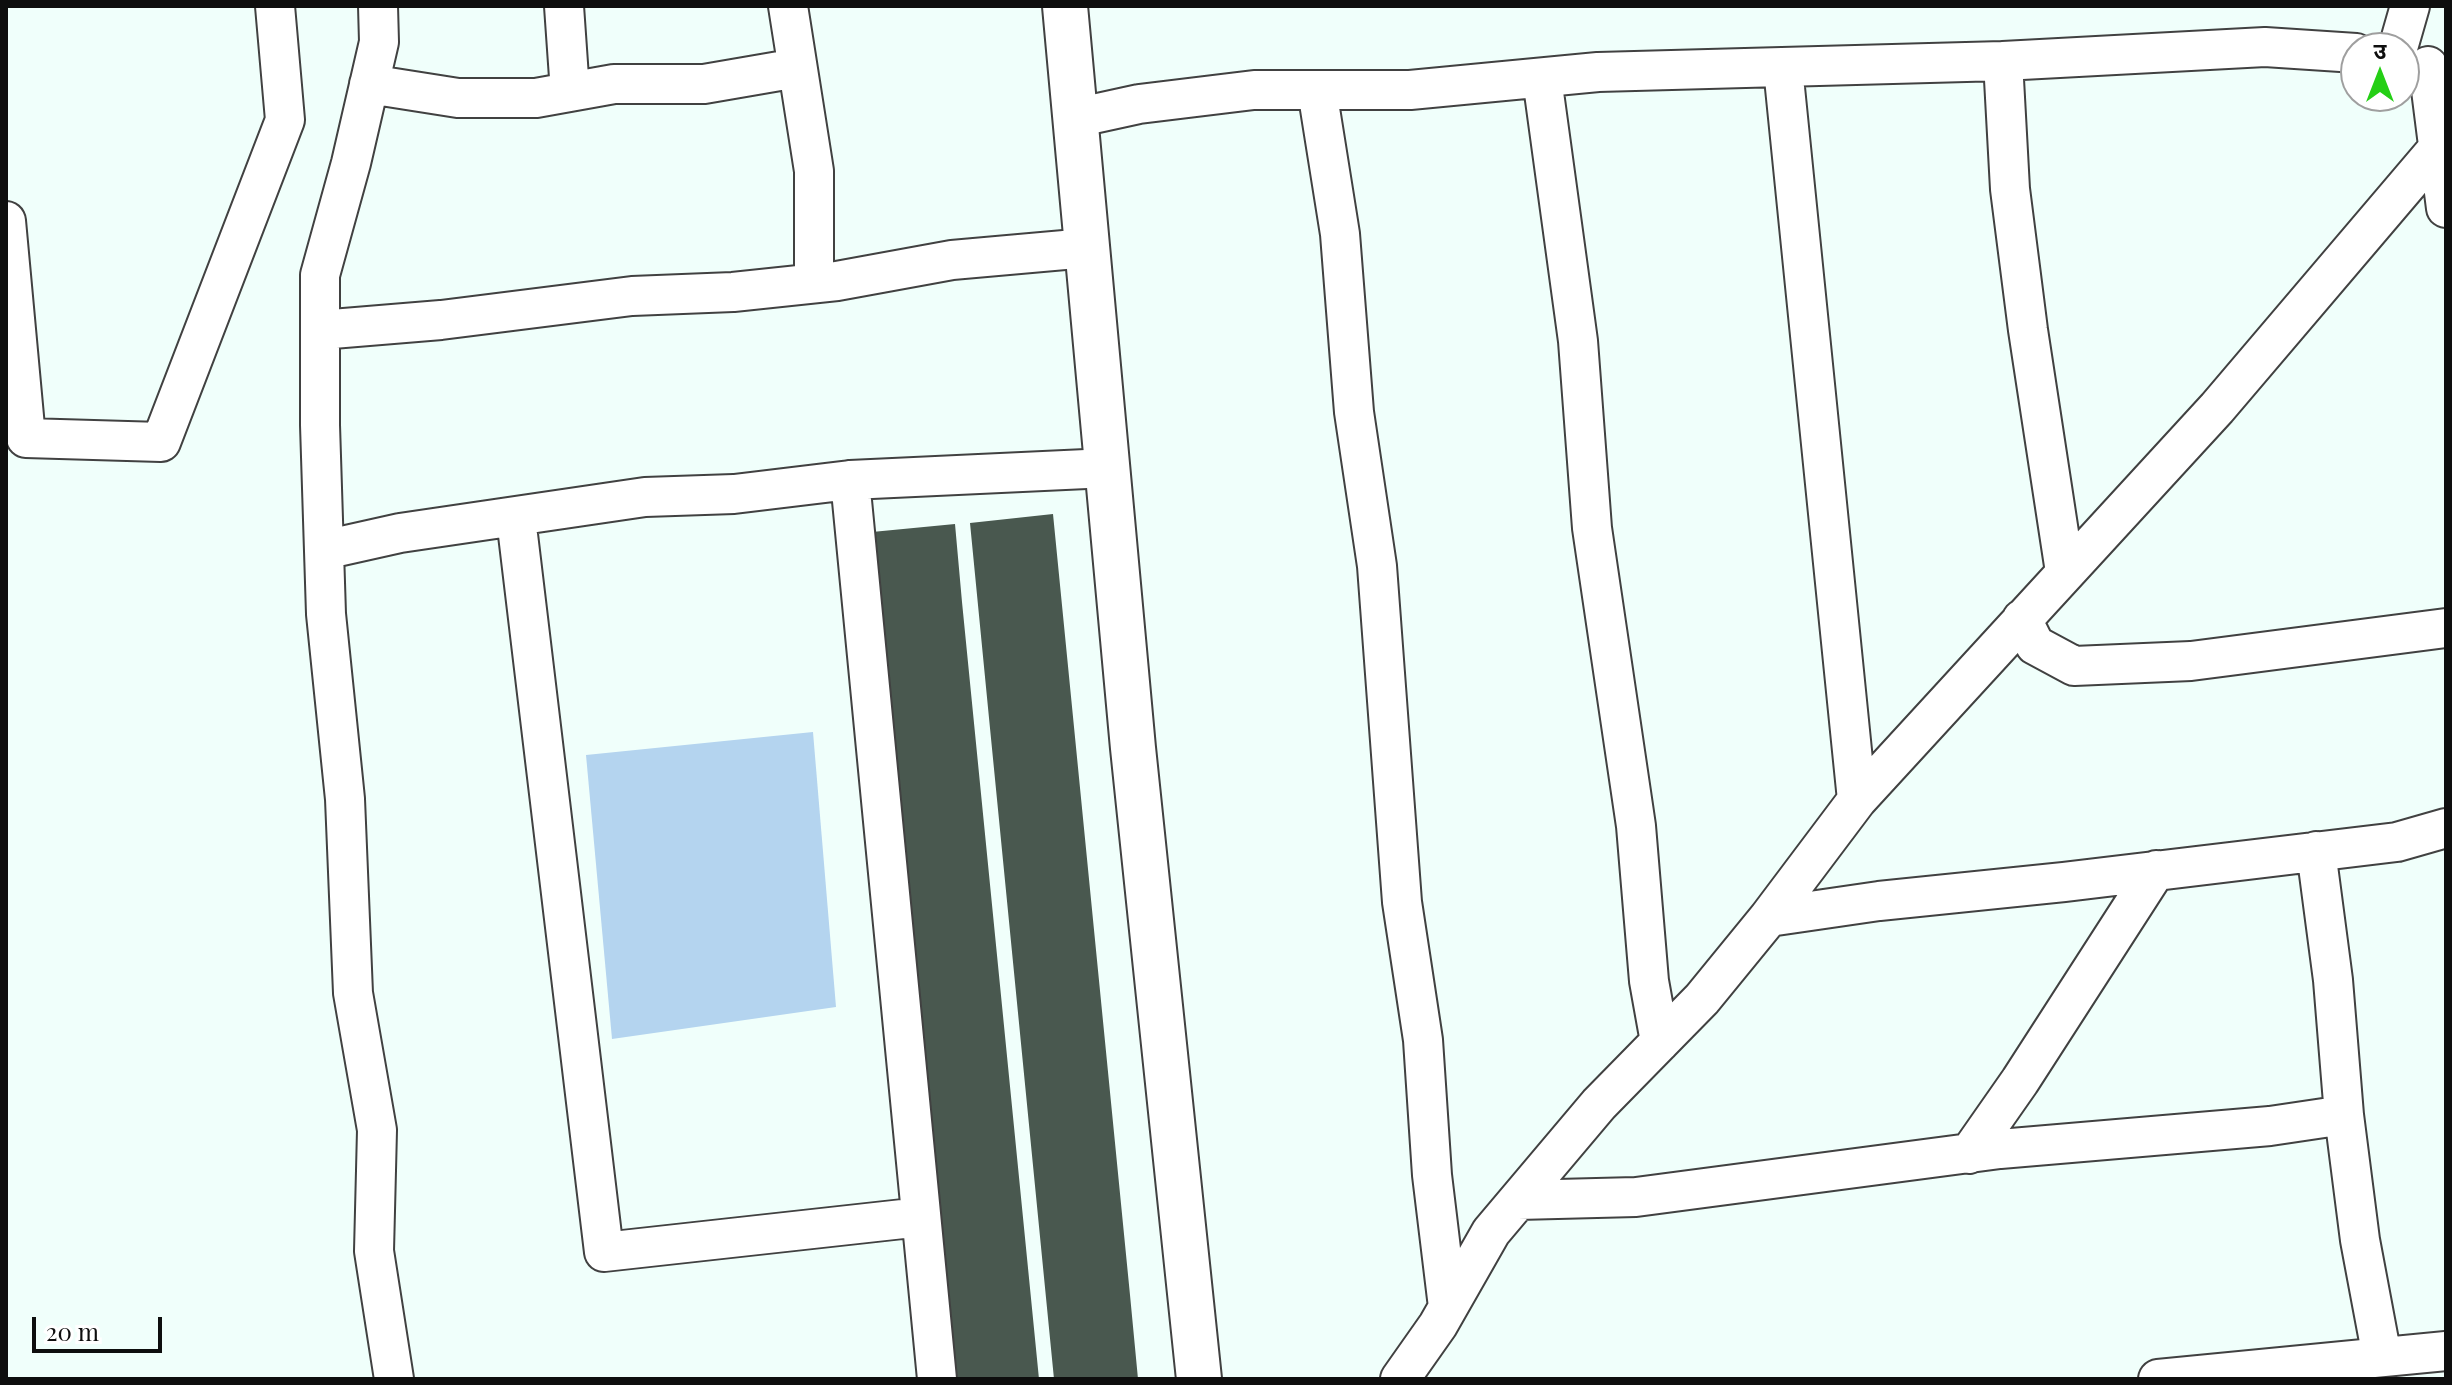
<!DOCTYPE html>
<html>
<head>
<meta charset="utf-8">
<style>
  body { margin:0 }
  #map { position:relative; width:2452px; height:1385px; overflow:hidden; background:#f0fffb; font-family:"Playfair Display","Noto Sans Devanagari",serif }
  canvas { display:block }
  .frame { position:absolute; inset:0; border:8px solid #0e0e0e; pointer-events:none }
  .north { position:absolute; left:2340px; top:32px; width:80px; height:80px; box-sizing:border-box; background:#fff; border:2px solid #9f9f9f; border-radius:50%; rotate:0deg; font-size:22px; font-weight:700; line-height:32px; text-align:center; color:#0e0e0e }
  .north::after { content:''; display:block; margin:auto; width:28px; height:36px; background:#25cf16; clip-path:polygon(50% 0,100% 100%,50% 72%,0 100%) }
  .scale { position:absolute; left:32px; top:1317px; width:130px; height:36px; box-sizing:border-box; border:4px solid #0e0e0e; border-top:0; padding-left:10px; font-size:24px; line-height:28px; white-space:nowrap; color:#0e0e0e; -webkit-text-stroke:6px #fff; paint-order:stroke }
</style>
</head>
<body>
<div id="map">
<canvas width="2452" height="1385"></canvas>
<div class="frame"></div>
<div class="north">उ</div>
<div class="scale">20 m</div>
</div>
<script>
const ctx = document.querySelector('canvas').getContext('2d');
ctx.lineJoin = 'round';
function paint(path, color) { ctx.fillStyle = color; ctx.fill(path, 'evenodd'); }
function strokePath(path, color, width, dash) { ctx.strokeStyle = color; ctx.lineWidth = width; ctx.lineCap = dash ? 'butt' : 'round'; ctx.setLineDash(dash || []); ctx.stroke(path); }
paint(new Path2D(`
  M813,732L836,1007L612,1039L586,755Z`), '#b4d4ef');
paint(new Path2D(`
  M1053,514L1130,1295L1138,1379H1054L989,718L970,523Z
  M955,524L962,602L1039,1379H956L872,532Z`), '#49584f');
const minor = new Path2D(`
  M378,6L379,42L351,163L320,275V425L326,614L345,799L353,993L377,1130L374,1251L394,1379
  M564,6L570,92
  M788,6L814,171V283
  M2398,48L2410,6
  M2003,61L2010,189L2028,330L2065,572
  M2428,66L2446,208
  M1783,68L1857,800
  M1542,78L1578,341L1592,528L1636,826L1649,981L1660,1042
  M369,84L458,98H536L614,84H704L797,68
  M1317,90L1340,234L1354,412L1377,566L1402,902L1423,1040L1432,1175L1448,1307
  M1075,118L1139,104L1254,90H1410L1598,72L2003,61L2265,47L2356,53
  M6,221L26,438L161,442L285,120L275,6
  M320,330L441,320L632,296L733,292L837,281L952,260L1087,248
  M850,480L937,1379
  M516,518L604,1252L921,1217
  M324,550L400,533L645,497L734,494L850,480L1108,468
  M2022,619L2035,645L2074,666L2191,661L2446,628
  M2316,851L2333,980L2344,1115L2360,1240L2382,1357
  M1769,917L1857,800L2217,408L2439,147
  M1969,1154L2020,1081L2156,870
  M1518,1200L1636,1197L2000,1149L2270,1126L2344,1115
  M1400,1379L1438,1325L1491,1232L1599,1104L1702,999L1769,917L1879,901L2064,882L2397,842L2446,828
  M2158,1379L2446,1351`);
const tertiary = new Path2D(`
  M1065,6L1133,748L1199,1379`);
strokePath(minor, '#414141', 42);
strokePath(tertiary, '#414141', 48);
strokePath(minor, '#fff', 38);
strokePath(tertiary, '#fff', 44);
</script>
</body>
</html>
